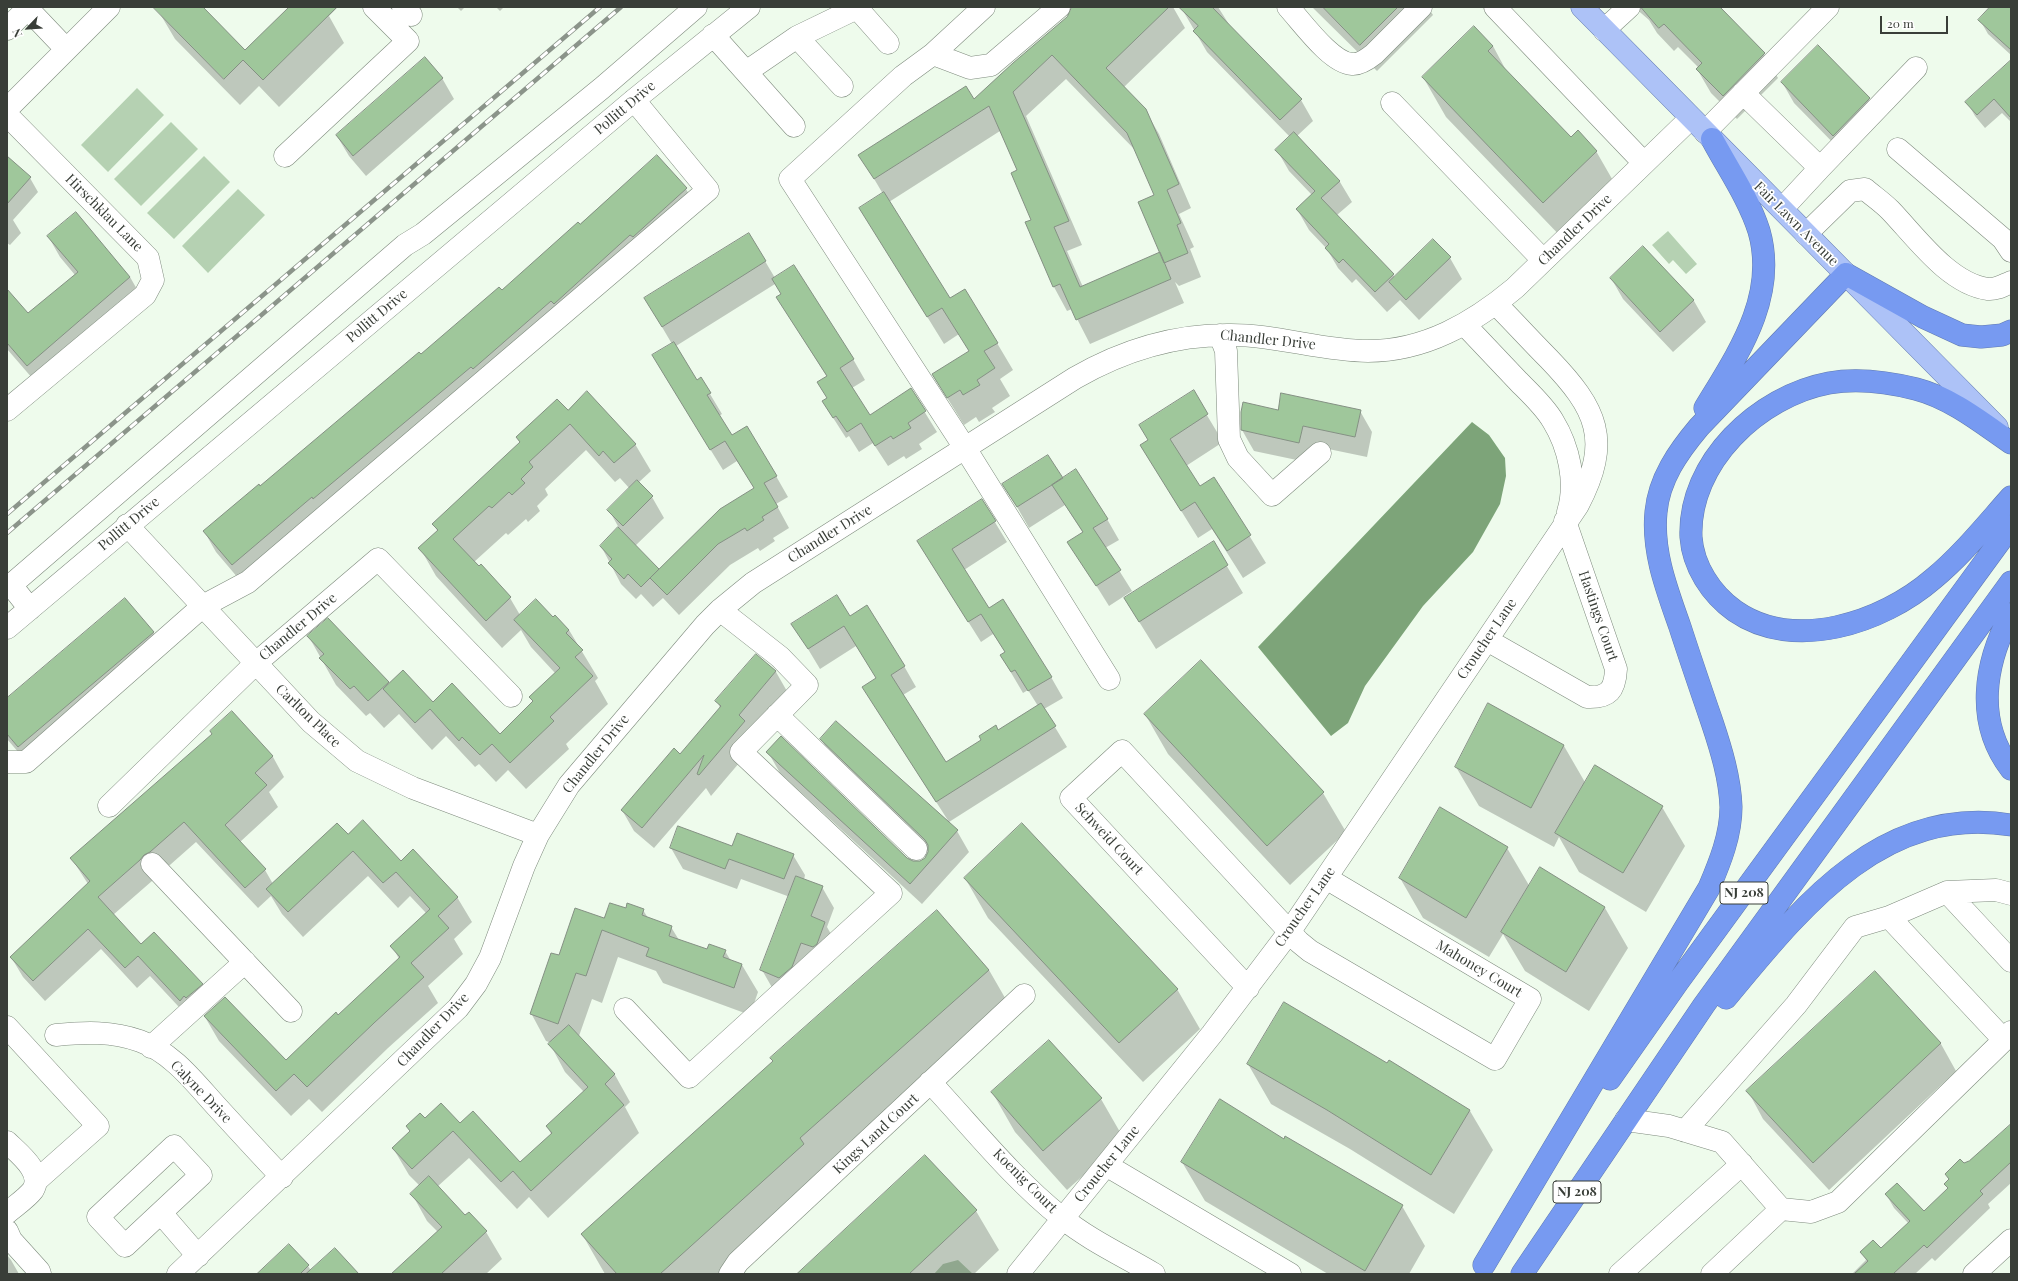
<!DOCTYPE html>
<html>
<head>
<meta charset="utf-8">
<style>
  body { margin:0 }
  #map { position:relative; width:2018px; height:1281px; overflow:hidden; background:#eefbec; font-family:"Playfair Display",serif }
  canvas { display:block }
  .frame { position:absolute; inset:0; border:8px solid #393e38; pointer-events:none }
  .north { position:absolute; left:8px; top:8px; width:40px; height:40px; -webkit-text-stroke:3px #fff; paint-order:stroke; rotate:245deg; font-size:11px; font-weight:700; line-height:16px; text-align:center; color:#393e38 }
  .north::after { content:''; display:block; margin:auto; width:14px; height:18px; background:#393e38; clip-path:polygon(50% 0,100% 100%,50% 72%,0 100%) }
  .scale { position:absolute; left:1880px; top:16px; width:68px; height:18px; box-sizing:border-box; border:2px solid #393e38; border-top:0; padding-left:5px; font-size:12px; line-height:14px; white-space:nowrap; color:#393e38; -webkit-text-stroke:3px #fff; paint-order:stroke }
</style>
</head>
<body>
<div id="map">
<canvas width="2018" height="1281"></canvas>
<div class="frame"></div>
<div class="north">N</div>
<div class="scale">20 m</div>
</div>
<script>
const ctx = document.querySelector('canvas').getContext('2d');
ctx.lineJoin = 'round';
function paint(path, color) { ctx.fillStyle = color; ctx.fill(path, 'evenodd'); }
function strokePath(path, color, width, dash) { ctx.strokeStyle = color; ctx.lineWidth = width; ctx.lineCap = dash ? 'butt' : 'round'; ctx.setLineDash(dash || []); ctx.stroke(path); }
function drawText(font, color, halo, rows, align = 'center') {
  ctx.font = font + ' "Playfair Display",serif'; ctx.lineWidth = 3.5; ctx.setLineDash([]); ctx.textBaseline = 'middle'; ctx.strokeStyle = halo; ctx.fillStyle = color; for (const [text, x, y, turn = 0] of rows) {
    ctx.save(); ctx.translate(x, y); ctx.rotate((+turn || 0) * Math.PI / 180); ctx.textAlign = isNaN(turn) ? turn : align; if (halo) ctx.strokeText(text, 0, 0); ctx.fillText(text, 0, 0); ctx.restore();
  }
}
paint(new Path2D(`
  M137,88L164,115L108,172L81,145Z
  M171,122L198,149L141,206L114,179Z
  M204,156L230,182L174,239L147,213Z
  M238,189L265,215L208,273L182,246Z
  M1668,231L1697,264L1686,274L1673,260L1669,264L1652,245Z
  M958,1260L973,1274H934L943,1264Z`), '#b5d1b2');
paint(new Path2D(`
  M1472,422L1489,435L1505,458L1506,476L1500,504L1473,552L1423,606L1365,686L1348,723L1331,736L1258,647Z`), '#7da479');
paint(new Path2D(`
  M164,7H202L245,52L290,7H338L329,16L344,43L279,107L259,86L240,105L175,39L159,12Z
  M457,7H465L461,11Z
  M496,7H504L500,11Z
  M1074,7H1173L1185,28L1124,87L1145,110L1159,134L1191,208L1179,214L1194,247L1190,249L1201,277L1179,286L1175,282L1184,303L1090,344L1072,309L1067,311L1054,287L1026,223L1032,220L1018,170L1000,131L889,202L950,300L997,343L1013,370L1000,379L1010,396L992,408L995,412L979,422L976,417L964,425L933,375L970,352L959,334L944,344L860,208L883,194L860,155L974,100L1068,17ZM1066,79L1136,151L1155,195L1162,258L1083,287L1067,251L1082,245L1026,116Z
  M1184,7H1218L1232,29L1301,100L1313,121L1297,136L1340,182L1352,202L1337,215L1395,277L1450,258L1462,279L1419,320L1400,300L1387,312L1356,279L1352,283L1338,268L1327,249L1309,230L1297,209L1312,195L1289,171L1277,150L1290,137L1207,52L1182,9Z
  M1312,7H1428L1433,15L1377,71Z
  M1634,7H1720L1764,54L1778,78L1737,119L1711,93L1697,69L1699,68L1678,47L1674,51L1657,33L1649,20Z
  M1991,7H2011V55L1988,34L1980,20Z
  M1493,46L1508,74L1571,139L1596,151L1619,191L1566,242L1446,117L1423,77Z
  M2011,71V122L2002,113L1985,128L1975,116L1967,102Z
  M442,78L454,99L366,176L349,156L337,136Z
  M1782,82L1869,99L1881,119L1846,156L1794,103Z
  M7,157L30,178L38,192L13,220L21,233L10,245L7,243Z
  M657,157L686,189L698,210L244,585L216,552L204,531L502,292L580,226Z
  M749,234L775,278L853,359L865,380L852,388L869,416L911,390L937,432L919,444L922,449L906,459L904,456L888,466L873,443L859,452L849,436L846,438L823,402L828,399L827,377L777,297L782,294L775,284L676,346L697,381L701,379L722,414L719,416L732,436L776,476L788,497L776,504L789,528L773,538L775,541L760,551L758,548L730,565L679,615L663,598L653,607L641,594L636,599L621,584L601,546L619,528L609,510L630,489L620,478L615,482L586,450L545,489L548,495L537,506L540,511L528,522L526,519L508,535L506,533L474,562L479,568L481,566L510,598L520,615L553,618L569,630L598,678L595,681L608,704L566,744L569,749L526,789L508,770L496,782L479,764L475,767L446,736L432,750L399,714L384,728L370,713L366,716L336,685L309,637L389,684L499,735L534,703L530,697L555,673L531,647L521,630L502,648L436,576L420,548L438,532L433,524L520,443L517,437L568,411L635,444L651,471L638,483L652,497L664,518L635,546L659,571L755,489L737,461L723,470L665,376L672,344L645,298Z
  M48,236L130,277L142,298L39,386L7,349V291L28,314L75,275L60,257Z
  M1643,247L1694,301L1706,322L1673,352L1623,299L1611,278Z
  M1193,392L1223,442L1186,466L1200,487L1214,478L1266,563L1243,578L1212,529L1198,538L1141,446L1149,441Z
  M1279,411H1360L1372,432L1367,457L1314,446L1311,463L1254,451L1242,430Z
  M1062,480L1107,519L1119,540L1105,548L1132,591L1109,606L1069,542L1083,533L1065,505L1029,528L1004,484Z
  M982,501L1007,542L964,570L989,609L1051,677L1063,698L1044,709L1067,747L949,822L876,708L877,678L856,646L820,669L793,624L850,617L904,666L916,687L903,695L946,763L1038,706L1028,690L1023,693L1013,676L1001,656L1006,653L993,634L981,642L930,561Z
  M1213,543L1243,593L1156,649L1125,599Z
  M153,632L165,653L31,767L7,739V700Z
  M756,655L776,672L788,693L757,742L711,796L706,788L654,848L634,831L622,810L680,755L720,708L717,701Z
  M1489,705L1564,746L1586,784L1662,807L1685,846L1646,912L1579,872L1559,837L1554,847L1479,806L1456,767Z
  M231,712L273,757L284,777L269,792L278,807L240,842L265,870L273,884L348,836L401,862L457,897L472,922L454,939L463,954L428,986L438,1003L388,1048L322,1112L309,1099L291,1116L219,1041L205,1017L286,1062L338,1016L399,959L392,946L426,913L410,896L398,908L368,876L303,937L282,914L271,896L258,908L196,842L162,872L155,875L152,881L113,915L141,946L202,984L214,1005L192,1021L150,976L137,988L101,949L45,1001L23,977L11,957L88,884L72,859L213,734Z
  M1145,714L1323,793L1346,832L1290,885L1168,754Z
  M821,739L957,831L969,852L922,904L780,773L768,752L907,859L913,862H920L925,859L929,852L833,760Z
  M671,848H733L793,855L805,875L804,880L822,887L834,908L827,927L836,943L774,991L762,970L790,897L741,879L737,889L683,869Z
  M1507,848L1530,887L1540,869L1605,908L1628,948L1589,1011L1525,971L1503,934L1489,957L1423,918L1400,878Z
  M965,878L1177,989L1200,1029L1143,1082L988,918Z
  M626,909L643,910L648,918L671,927L679,940L707,950L725,951L731,961L742,965L758,992L750,1015L663,983L656,971L618,957L602,1003L592,999L579,1036L615,1075L630,1102L625,1107L639,1133L548,1218L529,1197L517,1209L469,1158L437,1187L465,1217L486,1232L502,1259L486,1274H393L438,1232L427,1221L412,1194L420,1186L409,1175L393,1148L425,1119L460,1124L520,1164L551,1134L547,1126L584,1092L565,1072L550,1044L552,1043L546,1041L531,1013L559,956L605,920Z
  M937,912L989,970L1012,1010L727,1274H605L582,1234L773,1062L771,1058Z
  M1875,973L1941,1044L1956,1071L1829,1190L1763,1119L1748,1091Z
  M1049,1041L1101,1099L1124,1139L1067,1190L1015,1132L992,1092Z
  M1390,1061L1470,1111L1493,1150L1454,1214L1350,1149L1271,1104L1248,1064L1388,1065Z
  M2011,1126V1183L1988,1204L1990,1208L1935,1261L1932,1258L1915,1274H1852L1866,1260L1861,1252L1881,1250L1909,1224L1894,1208L1886,1194L1924,1213L1948,1189L1946,1184L1949,1180L1946,1174L1969,1162Z
  M1286,1137L1402,1206L1425,1246L1409,1274H1328L1205,1201L1182,1162L1284,1140Z
  M925,1156L976,1211L999,1250L974,1274H804Z
  M7,1255L11,1260L19,1274H7Z
  M308,1266L313,1274H258Z`), '#0003');
const building = new Path2D(`
  M153,7H203L245,50L289,7H337L263,80L243,60L224,79Z
  M1072,7H1169L1106,68L1146,109L1179,184L1167,190L1181,223L1177,225L1188,253L1164,263L1138,202L1154,195L1127,133L1052,55L1013,92L1069,221L1054,227L1080,287L1160,252L1171,279L1076,320L1060,284L1053,287L1025,222L1031,220L1011,173L1017,170L989,106L874,179L858,155L966,86L974,99L1013,63L1067,17Z
  M1179,7H1212L1302,99L1280,120L1193,31L1198,26Z
  M1323,7H1398L1360,45Z
  M1641,7H1720L1765,53L1723,96L1696,69L1702,63L1664,24L1659,28Z
  M1990,7H2011V50L1978,20Z
  M1474,26L1493,46L1488,51L1571,137L1578,130L1597,151L1543,203L1422,77Z
  M1818,45L1870,98L1833,136L1781,82Z
  M425,57L443,78L353,156L336,135Z
  M2011,60V118L1994,99L1977,115L1965,102Z
  M1294,132L1340,181L1321,198L1394,274L1375,292L1343,259L1339,263L1325,248L1329,244L1296,209L1315,191L1275,150Z
  M657,155L687,188L633,237L630,235L554,304L551,301L473,369L471,367L313,499L312,497L232,565L203,531L259,484L260,486L419,352L421,354L499,287L502,290L578,222L580,224Z
  M7,156L31,177L7,204Z
  M884,192L950,298L965,289L998,343L984,351L995,368L977,380L980,385L963,395L960,390L947,398L932,374L969,351L942,308L927,317L859,208Z
  M76,212L130,277L27,366L7,343V289L28,313L78,272L47,236Z
  M749,233L766,261L662,327L644,298Z
  M1433,239L1451,257L1406,300L1389,282Z
  M1643,246L1694,300L1660,332L1610,278Z
  M794,265L854,359L840,368L870,415L911,388L926,411L908,423L911,428L893,439L891,436L875,446L861,423L847,432L836,416L833,418L822,401L827,398L817,382L827,376L776,297L781,294L772,279Z
  M674,342L697,380L701,377L711,393L707,395L732,435L747,426L777,476L764,483L778,507L762,517L764,520L747,531L745,528L718,544L667,595L650,578L720,509L754,488L725,441L710,450L652,355Z
  M1194,390L1208,414L1170,439L1200,486L1214,477L1251,535L1227,551L1195,502L1181,511L1140,445L1148,440L1139,425Z
  M587,391L636,444L614,463L603,451L599,456L570,424L529,462L533,467L521,479L525,483L512,495L509,492L492,508L489,506L453,539L479,566L481,564L511,597L486,621L418,548L438,530L432,524L520,442L516,437L557,399L568,410Z
  M1281,393L1361,410L1355,437L1303,426L1299,443L1241,430V412L1243,402L1278,410Z
  M1048,455L1063,478L1017,507L1002,484Z
  M1076,469L1108,519L1093,528L1121,570L1096,586L1067,542L1083,532L1052,485Z
  M637,480L653,496L623,526L607,510Z
  M982,499L996,521L952,549L989,608L1003,599L1052,677L1028,691L1015,670L1011,672L1000,655L1005,652L981,614L968,622L917,541Z
  M618,527L659,569L641,587L628,574L624,579L608,563L612,559L600,546Z
  M1214,541L1228,565L1139,622L1124,598Z
  M837,595L850,616L867,605L905,666L891,675L946,762L981,740L979,736L996,725L998,730L1041,703L1056,726L936,802L862,687L876,678L844,626L808,649L791,624Z
  M125,598L154,632L18,747L7,734V698Z
  M536,599L553,617L555,615L569,630L566,633L583,650L575,657L593,676L550,717L554,721L510,763L492,744L480,755L462,737L459,741L430,709L415,723L383,689L403,670L433,702L452,683L500,734L533,701L529,697L560,668L514,620Z
  M328,618L389,682L368,701L354,686L350,689L319,658L324,654L307,636Z
  M756,654L776,671L739,715L745,721L699,775L697,774L704,755L642,828L621,810L674,748L680,754L721,706L715,701Z
  M1201,660L1324,792L1267,846L1144,714Z
  M1488,703L1564,745L1531,808L1455,767Z
  M232,711L273,756L255,773L267,785L225,825L266,869L245,888L184,822L150,852L144,855L140,860L98,897L141,944L154,932L203,984L186,998L184,996L180,1001L138,956L125,968L88,929L33,981L10,957L90,881L70,858L212,734L210,731Z
  M836,721L958,830L910,884L766,752L781,736L907,858L913,861H920L925,858L928,852V845L925,840L820,739Z
  M1595,765L1663,806L1623,873L1555,833Z
  M1440,807L1508,847L1466,918L1399,878Z
  M363,820L401,861L413,849L458,897L438,916L449,928L411,963L424,977L374,1023L307,1087L294,1074L276,1091L204,1016L225,997L286,1060L336,1012L338,1015L400,957L390,946L430,909L396,872L383,883L353,851L288,912L266,889L337,823L348,834Z
  M1022,823L1178,989L1119,1043L964,878Z
  M678,826L732,846L737,833L794,854L784,879L729,859L725,869L670,848Z
  M1540,867L1605,907L1566,972L1501,932Z
  M796,876L823,886L811,916L825,922L817,944L813,947L801,943L792,967L779,978L760,970Z
  M610,903L626,908L627,903L644,909L642,915L672,926L669,936L707,949L709,944L726,950L723,957L742,964L734,988L646,956L649,948L602,930L586,976L576,973L558,1024L530,1014L551,953L559,955L575,908L604,918Z
  M937,910L989,970L800,1138L804,1144L660,1274H617L581,1234L773,1061L770,1058Z
  M1875,971L1941,1043L1813,1163L1746,1091Z
  M1284,1002L1387,1063L1389,1060L1470,1110L1431,1175L1327,1110L1247,1064Z
  M569,1025L615,1074L605,1084L624,1105L531,1191L513,1171L501,1182L453,1131L412,1169L392,1148L410,1131L406,1126L420,1113L425,1118L441,1103L460,1123L473,1111L520,1162L552,1133L546,1126L588,1087L548,1044Z
  M1049,1040L1102,1098L1043,1151L991,1092Z
  M1220,1099L1284,1139L1285,1136L1403,1205L1365,1271L1181,1162Z
  M2011,1124V1162L1980,1191L1983,1194L1927,1248L1924,1245L1893,1274H1854L1868,1261L1860,1252L1873,1240L1881,1248L1910,1221L1885,1194L1897,1183L1924,1211L1948,1188L1944,1184L1949,1179L1945,1174L1960,1159L1964,1163L1969,1161Z
  M925,1155L977,1210L909,1274H797Z
  M429,1176L465,1215L469,1212L487,1231L441,1274H391L442,1227L410,1194Z
  M289,1244L309,1265L300,1274H257Z
  M335,1248L359,1274H306Z`);
paint(building, '#9fc79b');
strokePath(building, '#849083', 1);
const minor = new Path2D(`
  M403,7L411,15
  M984,7L933,54L903,76L790,179L965,448L1109,679
  M1288,7C1302,22 1331,63 1352,64C1360,65 1369,58 1374,54L1421,7
  M1495,7L1644,163
  M27,8L66,49
  M857,8L888,43
  M7,29L29,7
  M1604,30L1629,7
  M713,35L746,72L797,37L859,7
  M797,37L842,86
  M933,54L970,68L991,65L1059,7
  M746,72L794,126
  M1743,93L1820,168
  M1392,103L1543,260
  M7,109L109,7
  M7,115L148,258L153,280L145,295L7,410
  M1705,132L1828,7
  M1898,149L2003,239L2011,251
  M285,156L408,41L374,7
  M1782,209L1820,168L1916,68
  M1806,234L1850,191L1865,189C1873,196 1882,202 1890,210C1916,237 1949,284 1988,289C1996,290 2004,285 2011,282
  M1465,325C1483,344 1501,363 1519,382C1531,394 1545,407 1553,421C1569,447 1577,483 1568,512
  M1220,335L1226,351L1229,439L1238,458L1272,495L1320,453
  M127,525L311,722L357,761L413,788L538,835
  M30,609L11,585L405,245L423,234L602,88L696,7
  M7,628L634,100L749,7
  M1487,640L1587,697C1609,698 1615,690 1616,669L1565,521
  M777,715L916,849
  M7,762H26L203,606L248,582L708,190L634,100
  M109,806L256,663L378,559L511,696
  M152,864L291,1011
  M1947,892L2011,961
  M2011,894L1996,890L1947,892L1889,917L2004,1040L2011,1032
  M1248,988L1071,798L1122,751L1299,942L1310,951L1495,1059L1530,999L1326,878
  M625,1009L689,1077L891,893L741,752L807,685L780,657L720,610
  M7,1027L98,1126L36,1181
  M56,1035C85,1032 112,1031 140,1041C173,1053 195,1083 218,1108C239,1131 260,1154 282,1177
  M151,1047L245,962
  M930,1082C972,1127 1013,1179 1061,1217C1089,1240 1124,1256 1154,1274
  M1626,1120L1669,1126L1722,1142L1781,1209L1712,1274
  M1685,1131L1796,1005L1855,927L1889,917
  M7,1142C18,1153 44,1172 33,1190C27,1198 15,1206 7,1213
  M174,1146L201,1175L125,1246L98,1217Z
  M1106,1165L1290,1274
  M1781,1209L1811,1212L1838,1202L2004,1040
  M161,1213L198,1256
  M7,1231L11,1240L39,1271L40,1274
  M178,1274L458,1008L476,984L490,958L524,866L538,835L569,785L705,625L720,610L753,583L1075,378C1122,351 1172,335 1227,335C1275,334 1321,351 1368,351C1425,351 1473,323 1515,288L1691,118
  M730,1274L738,1262L1024,995
  M1018,1274L1212,1034L1290,931L1578,505C1612,440 1597,409 1549,359C1531,341 1514,322 1496,304
  M1620,1274L1742,1164
  M1974,1274L2011,1240`);
const major = new Path2D(`
  M1582,7L1997,427`);
const highway = new Path2D(`
  M1705,408C1737,355 1778,297 1759,231C1749,199 1728,169 1712,139
  M2011,443C1982,423 1951,398 1916,389C1888,382 1857,378 1829,383C1759,396 1688,462 1691,537C1693,566 1711,594 1735,611C1794,652 1882,623 1933,579C1962,555 1986,525 2011,497
  M2011,614C1984,664 1975,722 2011,769
  M1726,998C1800,909 1881,804 2011,825
  M1610,1079L1678,982L2011,526
  M1484,1265L1709,888C1720,862 1731,835 1731,807C1730,778 1721,749 1712,722C1701,690 1690,658 1680,627C1667,590 1652,552 1656,512C1659,479 1678,452 1699,427L1846,274L1923,317L1962,335L1981,337L2002,335L2011,331
  M1522,1274L1704,1005L2011,582`);
strokePath(minor, '#7e8a7d', 23);
strokePath(major, '#617ab0', 23);
strokePath(highway, '#617ab0', 23);
strokePath(minor, '#fff', 22);
strokePath(major, '#adc2f7', 22);
strokePath(highway, '#779af1', 22);
const rail = new Path2D(`
  M7,514L600,7
  M7,533L621,7`);
strokePath(rail, '#8b948a', 4.5);
strokePath(rail, '#fff', 3, [9]);
for (const [x, y, w] of [
  [1744,893,48],
  [1577,1192,48]
]) { const box = new Path2D(); box.roundRect(x - w / 2, y - 11, w, 22, 3); ctx.fillStyle = '#fff'; ctx.fill(box); strokePath(box, '#393e38', 1); }
drawText('bold 13px', '#393e38', null, [
  ["NJ 208",1744,893],
  ["NJ 208",1577,1192]
]);
drawText('14px', '#393e38', '#fff', [
  ["Pollitt Drive",625,108,-40],
  ["Hirschklau Lane",104,213,45],
  ["Fair Lawn Avenue",1796,224,45],
  ["Chandler Drive",1575,230,-44],
  ["Pollitt Drive",377,316,-40],
  ["Chandler Drive",1268,340,6],
  ["Pollitt Drive",129,524,-40],
  ["Chandler Drive",830,534,-32],
  ["Hastings Court",1598,616,71],
  ["Chandler Drive",298,627,-40],
  ["Croucher Lane",1487,639,-56],
  ["Carlton Place",308,716,44],
  ["Chandler Drive",596,754,-51],
  ["Schweid Court",1109,839,47],
  ["Croucher Lane",1305,907,-55],
  ["Mahoney Court",1479,969,31],
  ["Chandler Drive",433,1030,-46],
  ["Calyne Drive",201,1092,46],
  ["Kings Land Court",876,1134,-43],
  ["Croucher Lane",1107,1164,-51],
  ["Koenig Court",1025,1181,45]
]);
</script>
</body>
</html>
